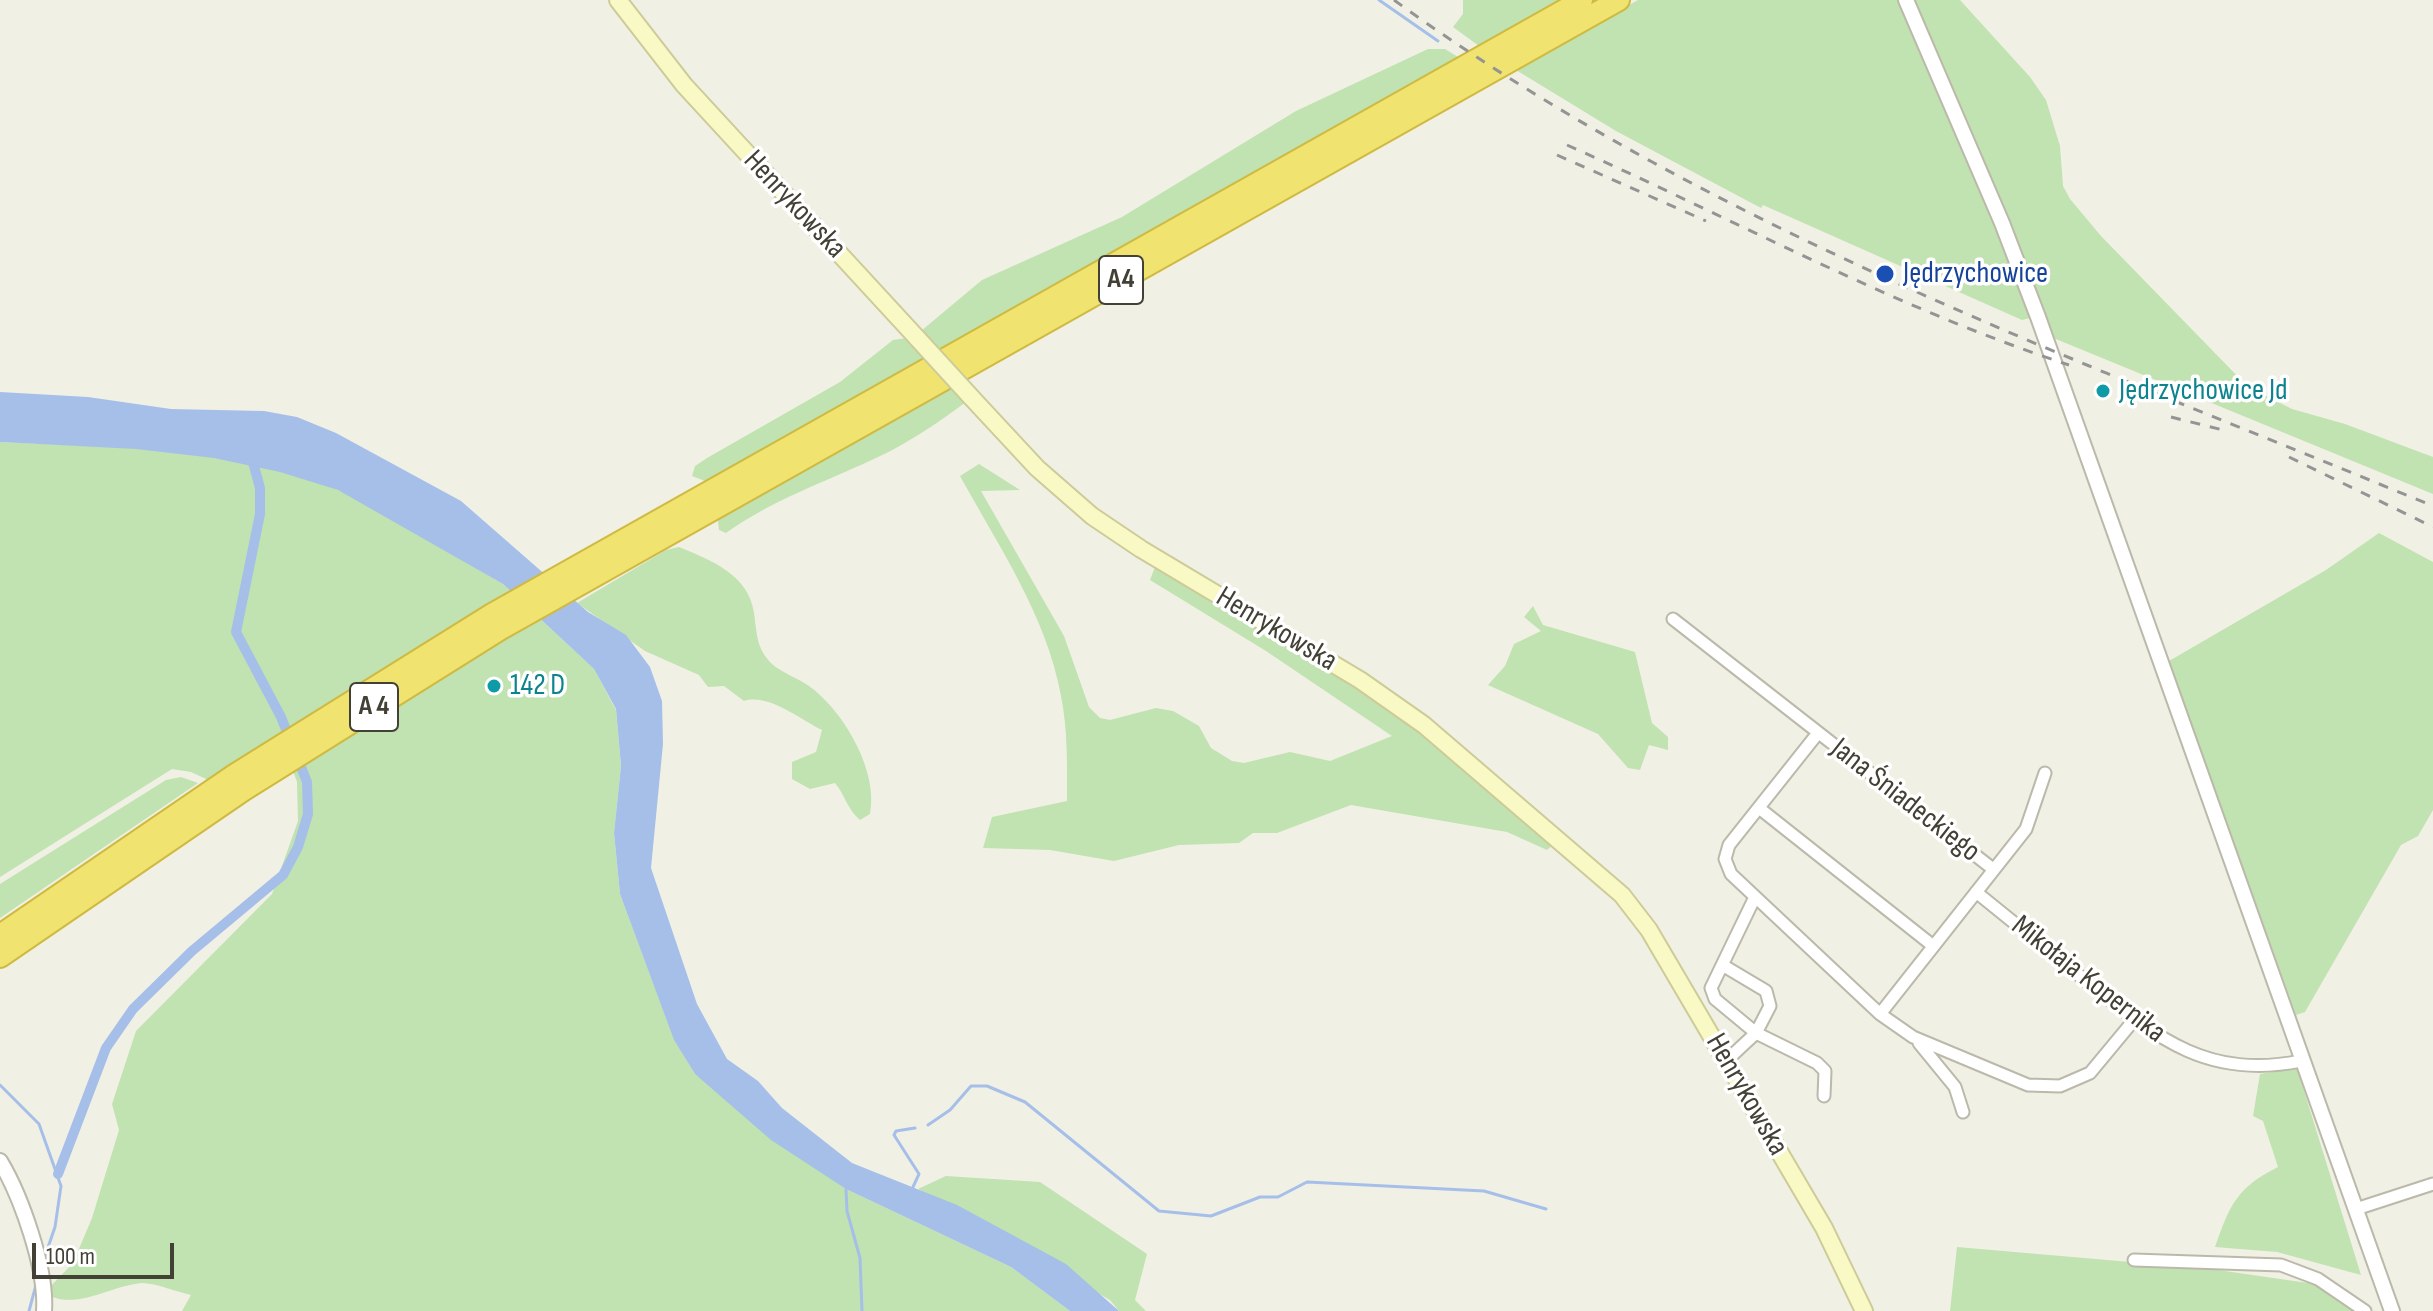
<!DOCTYPE html>
<html>
<head>
<meta charset="utf-8">
<style>
  body { margin:0 }
  #map { position:relative; width:2433px; height:1311px; overflow:hidden; background:#f1f0e5; font-family:"Sofia Sans Condensed",sans-serif }
  canvas { display:block }
  .scale { position:absolute; left:32px; top:1243px; width:142px; height:36px; box-sizing:border-box; border:4px solid #434035; border-top:0; padding-left:10px; font-size:24px; line-height:28px; white-space:nowrap; color:#434035; -webkit-text-stroke:6px #fff; paint-order:stroke }
</style>
</head>
<body>
<div id="map">
<canvas width="2433" height="1311"></canvas>
<div class="scale">100 m</div>
</div>
<script>
const ctx = document.querySelector('canvas').getContext('2d');
ctx.lineJoin = 'round';
function paint(path, color) { ctx.fillStyle = color; ctx.fill(path, 'evenodd'); }
function strokePath(path, color, width, dash) { ctx.strokeStyle = color; ctx.lineWidth = width; ctx.lineCap = dash ? 'butt' : 'round'; ctx.setLineDash(dash || []); ctx.stroke(path); }
function drawText(font, color, halo, rows, align = 'center') {
  ctx.font = font + ' "Sofia Sans Condensed",sans-serif'; ctx.lineWidth = 7; ctx.setLineDash([]); ctx.textBaseline = 'middle'; ctx.strokeStyle = halo; ctx.fillStyle = color; for (const [text, x, y, turn = 0] of rows) {
    ctx.save(); ctx.translate(x, y); ctx.rotate((+turn || 0) * Math.PI / 180); ctx.textAlign = isNaN(turn) ? turn : align; if (halo) ctx.strokeText(text, 0, 0); ctx.fillText(text, 0, 0); ctx.restore();
  }
}
paint(new Path2D(`
  M1463,0H1561L1479,46L1453,27L1463,14Z
  M1638,0H1897L1984,198L2030,318L2022,320L1763,205L1761,208L1616,131L1516,70Z
  M1913,0H1960L2030,77L2046,100L2060,146L2063,186L2070,199L2101,236L2248,387L2292,409L2345,424L2433,457V494L2051,337Z
  M1428,49H1445L1458,57L939,351L921,331L982,280L1122,217L1296,111Z
  M906,338L924,358L705,481L692,476L695,466L707,458L840,382L893,340Z
  M950,386L966,402C938,423 908,443 876,458C825,482 772,500 726,533L719,530L718,521L725,512Z
  M0,442C111,448 234,445 338,490C395,515 449,553 503,584L518,598L217,784L191,772L172,769L0,877Z
  M979,464L1020,490L981,491L1064,636L1089,707L1100,718L1110,720L1156,708L1173,711L1199,726L1211,748L1232,761L1244,763L1290,752L1330,761L1392,736L1266,651L1150,580L1155,567L1384,702L1555,843L1547,850L1507,832L1351,805L1277,833H1253L1239,843L1179,845L1114,861L1050,850L983,848L992,817L1067,801C1067,765 1068,731 1061,696C1047,617 998,545 960,476Z
  M2379,533L2433,562V810L2418,836L2401,845L2305,1012L2296,1015L2169,661L2326,570Z
  M679,547C711,560 749,575 754,613C757,634 756,648 772,664C782,673 798,678 809,686C844,711 879,772 870,814L860,820C847,809 845,795 835,783L810,789L792,779V762L816,752L822,730C798,718 768,693 744,701L724,686L708,687L699,675L645,651L577,603L666,550Z
  M1533,606L1543,625L1635,652L1652,723L1668,737V750L1649,745L1640,770L1628,768L1598,734L1488,685L1505,666L1514,644L1541,631L1524,617Z
  M533,612L594,669L616,710L621,766L614,833L620,894L674,1039L695,1074L846,1189L1011,1267L1070,1311H182L191,1295C176,1292 157,1283 142,1283C113,1285 79,1309 50,1296L48,1289L73,1263L92,1218L119,1130L112,1104L136,1031L272,894L298,821L297,782L289,760Z
  M181,777L198,783L0,918V884L166,780Z
  M2297,1068L2361,1275L2277,1252L2215,1247C2230,1205 2236,1188 2278,1167L2263,1121L2253,1116L2260,1074Z
  M946,1176L1040,1182L1147,1254L1135,1300L1146,1311H1119L1110,1300L918,1189Z
  M1957,1247L2211,1269L2315,1284L2353,1311H1950Z`), '#c1e2b1');
paint(new Path2D(`
  M0,392L88,397L171,409L264,411L297,417L336,433L461,501L588,612L626,635L650,667L662,701L663,744L651,868L697,1004L727,1059L758,1081L782,1108L852,1163L957,1205L1066,1264L1119,1311H1070L1011,1267L846,1189L771,1140L695,1074L674,1040L620,894L614,833L621,766L616,709L594,669L503,584L338,490L280,472L214,458L136,449L0,442Z`), '#a6bfe9');
strokePath(new Path2D(`
  M1379,0L1438,41
  M0,1085L39,1124L61,1186L55,1227L44,1259
  M928,1125L950,1110L971,1086H987L1025,1102L1159,1211L1211,1216L1260,1197H1278L1307,1182L1484,1191L1546,1209
  M913,1187L919,1174L894,1135L896,1131L915,1128
  M846,1189L847,1211L860,1258L862,1311
  M29,1311L36,1285`), '#a6bfe9', 3);
strokePath(new Path2D(`
  M58,1174L106,1048L133,1009L192,951L283,875L298,847L308,814L307,782L281,717L236,632L260,514V488L251,455`), '#a6bfe9', 10);
const minor = new Path2D(`
  M1673,619L1993,869
  M1818,733L1729,845L1725,859L1731,874L1880,1014L1913,1037L2028,1085L2060,1086L2090,1073L2134,1020
  M1759,808L1932,945
  M1976,892C2012,921 2049,951 2086,981C2156,1037 2206,1080 2301,1061
  M1724,966L1766,991L1770,1006L1756,1033L1817,1063L1825,1071L1824,1096
  M1880,1014L2026,829L2045,773
  M1919,1043L1955,1087L1963,1112
  M1726,1061L1756,1033L1715,999L1711,988L1755,897
  M2356,1209L2433,1184
  M2134,1260L2281,1265L2318,1279L2365,1311`);
const tertiary = new Path2D(`
  M1906,0L2002,223L2038,317L2392,1311
  M0,1161C21,1196 47,1269 44,1311`);
const secondary = new Path2D(`
  M618,0L684,85L918,339
  M971,397L1037,468L1092,516L1141,549L1360,680L1424,725L1622,895L1649,930L1824,1228L1864,1311`);
const motorway = new Path2D(`
  M0,935L234,775L492,614L1582,0
  M0,957L244,790L501,629L1619,0`);
strokePath(minor, '#bbb9a9', 15);
strokePath(tertiary, '#bbb9a9', 18);
strokePath(secondary, '#cdcb98', 20);
strokePath(motorway, '#cfba41', 24);
strokePath(minor, '#fff', 11);
strokePath(tertiary, '#fff', 14);
strokePath(secondary, '#f9f9c6', 16);
strokePath(motorway, '#f1e370', 20);
strokePath(new Path2D(`
  M1394,0C1708,228 2077,359 2433,506
  M1567,145C1734,219 1895,308 2069,365
  M1557,155L1706,221
  M2171,417L2227,431
  M2289,457L2433,527`), '#949494', 3, [10, 10]);
const secondaryBridge = new Path2D(`
  M918,339L971,397`);
strokePath(secondaryBridge, '#cdcb98', 20, []);
strokePath(secondaryBridge, '#f9f9c6', 16);
for (const [x, y, r, color] of [
  [1885,274,10,"#1a4fb4"],
  [2103,391,8,"#0f9aa8"],
  [494,686,8,"#0f9aa8"]
]) { const dot = new Path2D(); dot.arc(x, y, r, 0, 2 * Math.PI); ctx.fillStyle = color; ctx.fill(dot); strokePath(dot, '#fff', 3); }
for (const [x, y, w] of [
  [1121,280,44],
  [374,707,48]
]) { const box = new Path2D(); box.roundRect(x - w / 2, y - 24, w, 48, 6); ctx.fillStyle = '#fff'; ctx.fill(box); strokePath(box, '#434035', 2); }
drawText('bold 28px', '#434035', null, [
  ["A4",1121,280],
  ["A 4",374,707]
]);
drawText('30px', '#434035', '#fff', [
  ["Henrykowska",794,205,47],
  ["Henrykowska",1276,630,31],
  ["Jana Śniadeckiego",1905,801,38],
  ["Mikołaja Kopernika",2088,980,38],
  ["Henrykowska",1746,1095,60]
]);
drawText('30px', '#164399', '#fff', [
  ["Jędrzychowice",1903,274]
], 'left');
drawText('30px', '#0d838f', '#fff', [
  ["Jędrzychowice Jd",2119,391],
  ["142 D",510,686]
], 'left');
</script>
</body>
</html>
